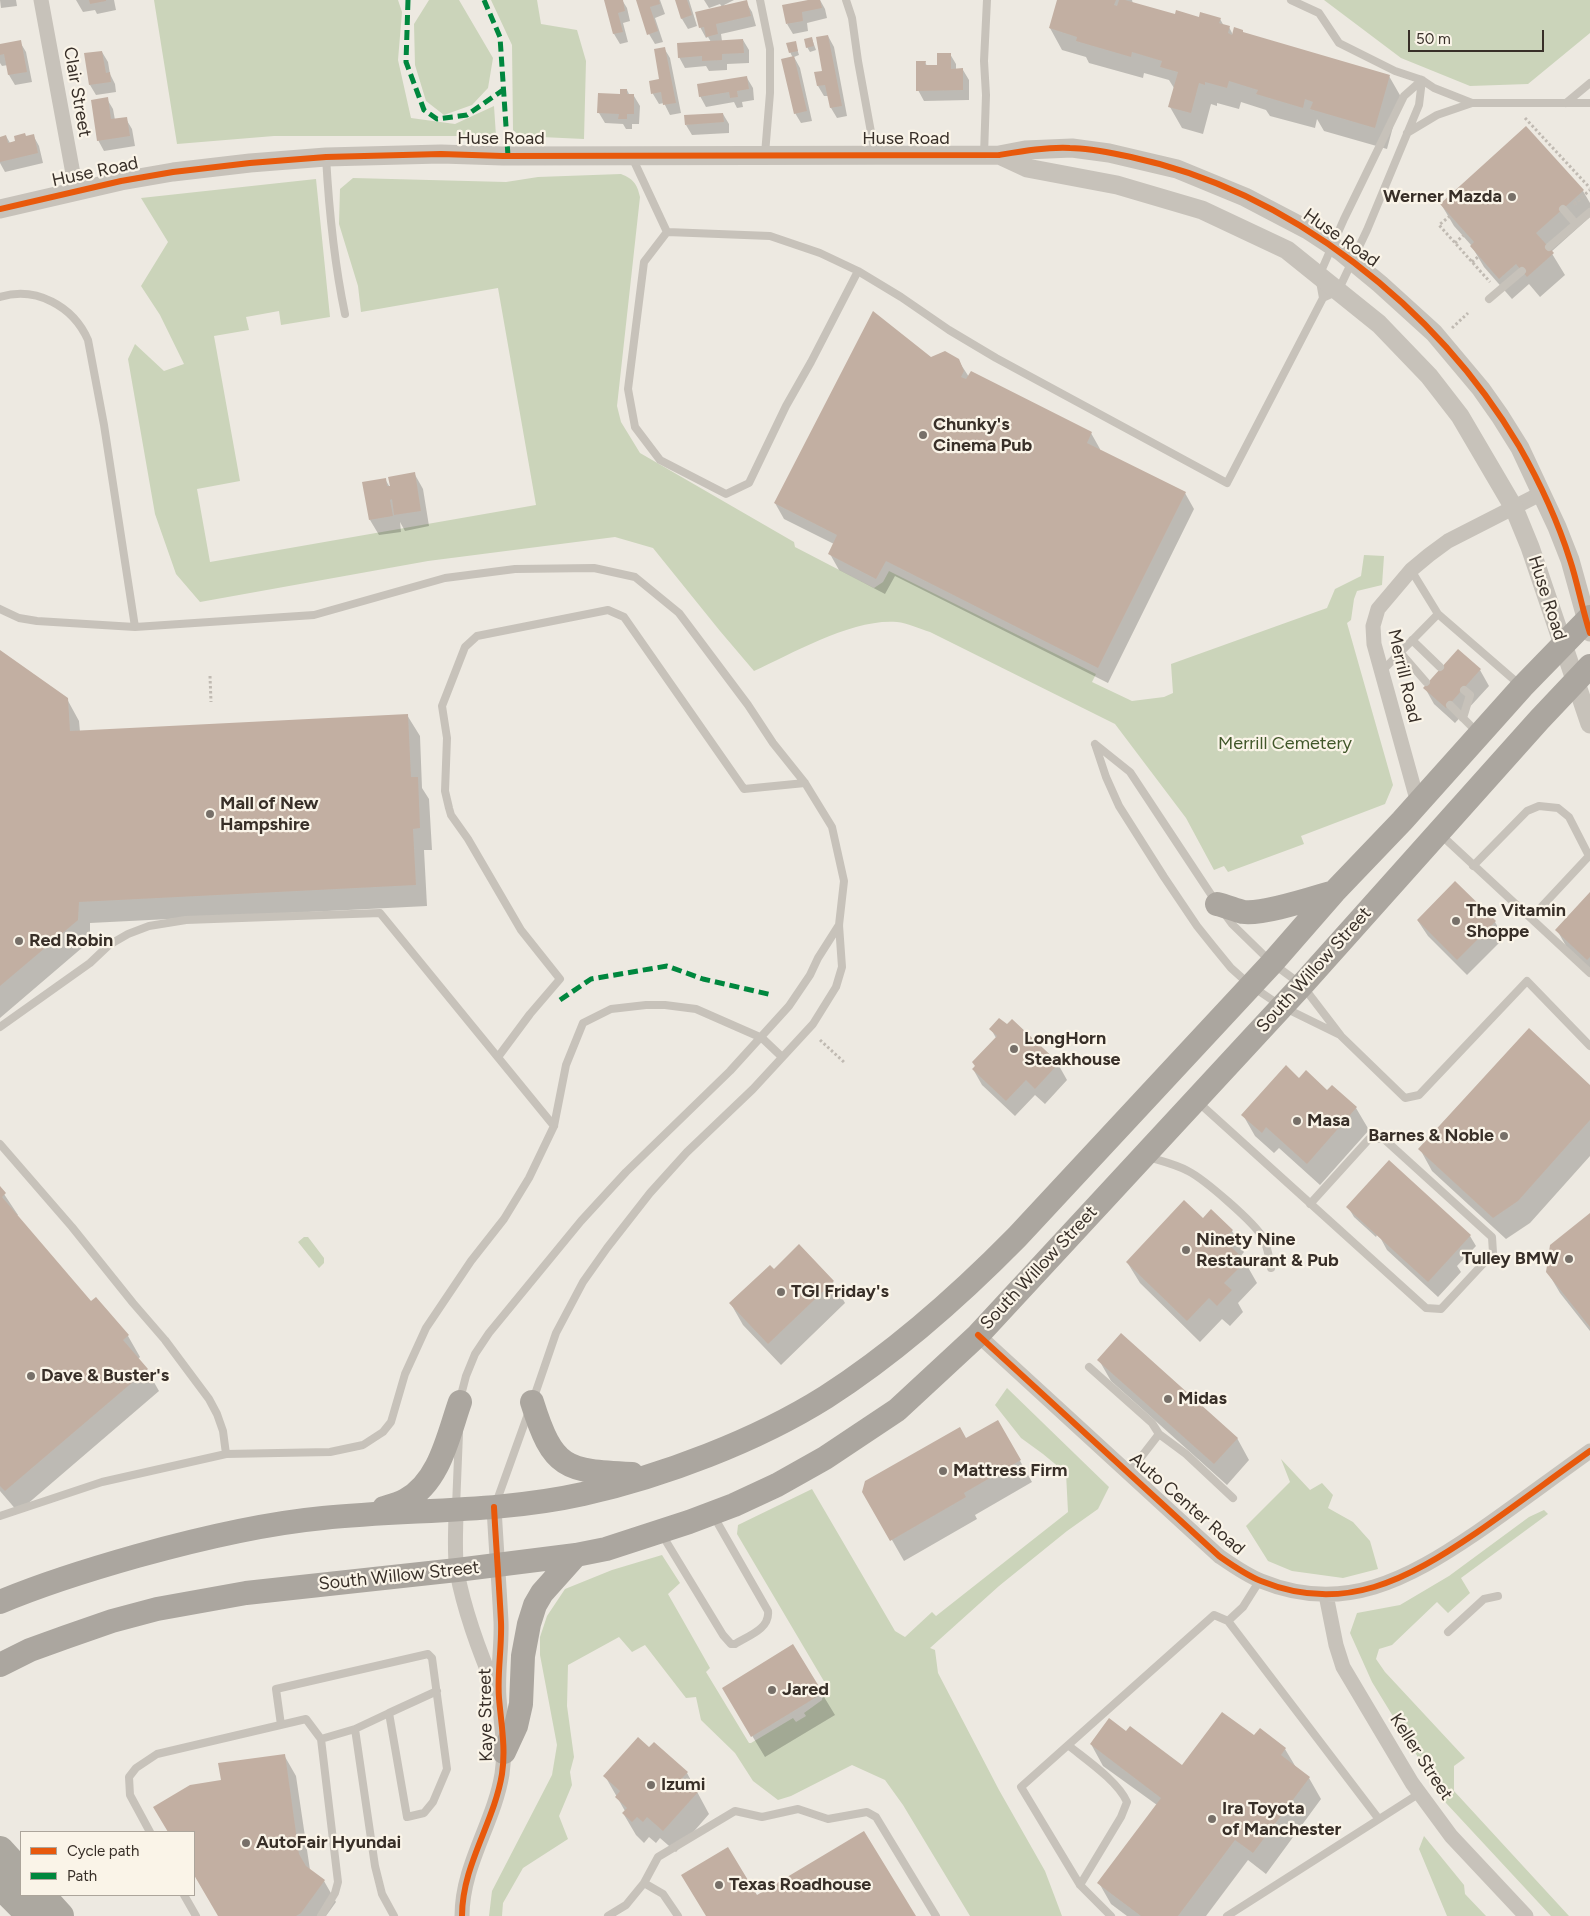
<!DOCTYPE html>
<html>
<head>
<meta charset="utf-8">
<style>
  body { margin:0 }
  #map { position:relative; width:1590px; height:1916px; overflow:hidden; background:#ede9e1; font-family:Figtree,sans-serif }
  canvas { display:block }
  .legend { position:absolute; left:20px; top:1831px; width:175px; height:65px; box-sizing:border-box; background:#faf4e8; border:1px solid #aca59b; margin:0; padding:6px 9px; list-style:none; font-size:15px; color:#382f28 }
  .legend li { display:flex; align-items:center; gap:10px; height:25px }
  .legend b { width:25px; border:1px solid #aca59b }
  .scale { position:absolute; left:1408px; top:30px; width:136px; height:22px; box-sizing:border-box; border:2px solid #382f28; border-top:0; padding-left:6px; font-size:15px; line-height:18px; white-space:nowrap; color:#382f28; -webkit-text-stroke:4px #faf4e8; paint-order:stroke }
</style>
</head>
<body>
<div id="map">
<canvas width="1590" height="1916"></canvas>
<ul class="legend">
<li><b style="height:6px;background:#e8590c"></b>Cycle path</li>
<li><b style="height:6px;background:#00873e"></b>Path</li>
</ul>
<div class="scale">50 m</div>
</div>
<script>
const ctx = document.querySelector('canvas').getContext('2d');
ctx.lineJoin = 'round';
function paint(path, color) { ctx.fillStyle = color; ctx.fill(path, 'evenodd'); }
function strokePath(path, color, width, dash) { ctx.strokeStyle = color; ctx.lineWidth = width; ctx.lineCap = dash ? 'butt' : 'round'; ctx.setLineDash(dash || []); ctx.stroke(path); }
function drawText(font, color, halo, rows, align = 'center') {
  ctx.font = font + ' Figtree,sans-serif'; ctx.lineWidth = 4.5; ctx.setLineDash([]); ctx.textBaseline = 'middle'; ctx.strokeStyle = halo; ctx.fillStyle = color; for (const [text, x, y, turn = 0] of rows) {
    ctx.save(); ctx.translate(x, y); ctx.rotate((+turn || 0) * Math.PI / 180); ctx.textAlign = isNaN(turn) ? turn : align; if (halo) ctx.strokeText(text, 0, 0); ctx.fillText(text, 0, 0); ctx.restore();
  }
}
paint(new Path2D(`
  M154,0H398L402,12L398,60L411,118L455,124L494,106L496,136H274L177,144Z
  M429,0H459L493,58L488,88L472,105L444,115L426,101L415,65L414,24Z
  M491,0H537L541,24L577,30L586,61L584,139L520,136L513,130L512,45Z
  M1324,0H1590V33L1528,84L1470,86L1401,58Z
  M621,174C633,179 637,183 640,197L617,406L621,422L640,453L794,542L795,547L874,588L883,582L889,571L1096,674L1092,682L1132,701L1164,697L1173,693L1171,664L1327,608L1335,589L1361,576L1364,555L1384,556L1382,585L1357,591L1354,599L1351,620L1347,623L1393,785L1385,804L1301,836L1304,844L1228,872L1224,866L1214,870L1186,818L1115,724L930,632C920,629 907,623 897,622C854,618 793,653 754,671L720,631L653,548L615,537L428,561L200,602L176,574L155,514L128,359L135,344L164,371L184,364L160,315L141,286L168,242L141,198L316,179L330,317L281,325L279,311L246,317L249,330L214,336L240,481L197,489L210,562L536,505L498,288L361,312L358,286L339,224L340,189L353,178L506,182L538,177Z
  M304,1237H308L324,1258V1263L319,1268L298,1242Z
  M1007,1388L1109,1487L1098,1509L1067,1531L999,1586L930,1648L935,1650L938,1673L999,1790L1045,1871L1062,1916H970L903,1805L885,1780L852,1765L791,1796L778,1800L753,1781L735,1753L701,1720L696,1697L686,1698L645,1645L632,1652L619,1637L568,1665L567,1706L574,1757L570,1772L572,1785L559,1816L568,1839L523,1868L503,1903L502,1916H489L492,1891L552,1775L557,1745L540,1655V1637L547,1616L565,1589L612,1570L662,1555L680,1583L668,1594L710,1668L706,1672L749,1743H751L793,1718L796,1722L806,1716L804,1713L822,1700L825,1683L737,1534L738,1525L812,1489L895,1631L905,1637L932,1612L936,1616L1068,1512L1066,1473L1043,1454L1021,1438L995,1405Z
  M1281,1459L1310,1490L1322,1483L1333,1495L1328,1508L1353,1522L1370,1541L1378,1569L1343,1578L1292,1571L1268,1561L1246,1526L1290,1482Z
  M1544,1510L1548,1514L1461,1578L1470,1593L1448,1613L1437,1602L1392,1645L1379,1649L1376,1659L1385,1672L1465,1758L1454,1766V1791L1569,1916H1551L1446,1803L1372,1682L1350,1633L1357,1613L1400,1605L1449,1576L1529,1517Z
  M1424,1836L1464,1885L1465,1894L1486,1916H1447L1419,1849Z`), '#cbd4ba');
paint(new Path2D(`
  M0,0H16L17,6L1,8Z
  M76,0H114L116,10L97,14L95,10L83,12Z
  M605,0H622L627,8L630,21L623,23L628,42L620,44L614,34Z
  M637,0H660L665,14L655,18L663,42L655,44L649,34Z
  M676,0H689L697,26L688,29L682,19Z
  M704,0H734L724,5L725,7L746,2L752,12L756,26L721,34L722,41L743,40L749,50V63L727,64V70L709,71L706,66L685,68L679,57L711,42L708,37L706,38L700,27L722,7L720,4L709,8Z
  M814,0H820L825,9L827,18L807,23L808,31L793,34L787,24Z
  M1058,0H1132L1133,4L1176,16L1220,19L1224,26L1229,27L1233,35L1244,34L1389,76L1401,97L1387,149L1324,131L1317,119L1315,128L1270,116L1266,110L1241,102L1239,109L1217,103V106L1211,104L1203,134L1182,128L1170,107L1174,88L1169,80L1144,73L1143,78L1089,63L1086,57L1062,50L1050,28Z
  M828,36L834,47L847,116L837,118L831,108L829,96H824L818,86L816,73L824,72Z
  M812,39L816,50L810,52L807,47Z
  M20,42L26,52L32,82L15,85L9,75L8,65L2,66L0,63V45Z
  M795,42L799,55L794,57L800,68L812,121L801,123L795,113L793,58L790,52Z
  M664,48L670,58L681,113L670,115L664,103L659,104L653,94L650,82L661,80Z
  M102,52L108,62L110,74L115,84L116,92L96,95L90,85L86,54Z
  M950,54L956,64V70H963L969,80V100L924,101L918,90L925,62L927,66H938Z
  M747,78L753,88L754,100L742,102L743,107L737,108L734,102L706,107L700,96Z
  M627,90L630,96H634L640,106L639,124H632V129H626L623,124L605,123L599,113Z
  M107,99L113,109L115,120L126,119L132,129L135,146L104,151L98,140Z
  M723,114L729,124V133L692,135L686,125Z
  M1526,128L1583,191L1590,203V217L1551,252L1565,275L1540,297L1529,284L1512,299L1484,267L1471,245L1454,226L1441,204Z
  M33,135L39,146L43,163L5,172L0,163V138L6,136L10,143Z
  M931,359L958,360L969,377L1091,433L1100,449V451L1185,493L1194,509L1108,683L895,576L885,594L839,570L830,554L834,544L784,519L775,503Z
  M414,473L423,489L429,526L405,531L400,522L401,532L379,535L370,520L385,479L392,491Z
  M0,652L67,699L79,721L80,732L407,715L420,736L422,788L429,799L432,850H424L427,906L90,923V941L0,1018Z
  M1480,670L1489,686L1455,723L1434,704L1425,688Z
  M1590,894V969L1566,946L1557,930Z
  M1418,921L1495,922L1504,938L1467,975L1428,936Z
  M1012,1021L1058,1064L1067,1080L1045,1104L1035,1095L1015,1116L982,1085L973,1069L996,1038L991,1029L1007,1026Z
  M1299,1079L1327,1092L1332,1086L1356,1108L1369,1130L1320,1185L1279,1148L1274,1153L1255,1136L1243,1115Z
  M1590,1086V1156L1530,1223L1506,1239L1432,1171L1420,1149Z
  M0,1188L18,1215L16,1216L91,1303L128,1336L140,1357L138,1359L147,1370L159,1391L18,1512L0,1491Z
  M1348,1207L1470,1236L1476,1246L1457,1266L1461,1272L1438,1297L1387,1250L1381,1239L1377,1235L1376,1237L1354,1217Z
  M1590,1215V1331L1560,1293L1547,1271Z
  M1203,1220L1232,1231L1244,1252L1240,1257L1245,1262L1257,1283L1238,1303L1243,1312L1230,1326L1222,1319L1200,1342L1140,1283L1127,1262Z
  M799,1246L833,1282L845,1303L781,1365L743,1325L731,1304L774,1270Z
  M1099,1360L1237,1438L1249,1460L1227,1485L1111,1381Z
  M998,1422L1032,1482L975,1515L977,1519L904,1561L864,1491L966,1440Z
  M793,1646L835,1715L765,1757L736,1709Z
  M1260,1730L1285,1749L1297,1769L1309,1778L1321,1799L1266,1874L1248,1860L1206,1916H1127L1111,1904L1099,1883L1157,1805L1103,1766L1091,1744L1126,1732L1182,1767L1254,1737Z
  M649,1749L687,1773L709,1814L676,1852L660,1838L656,1843L649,1837L644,1843L636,1835L623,1813L625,1811L605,1776Z
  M284,1755L296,1776L310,1870L324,1881L336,1902L326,1916H219L194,1874V1832H169L155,1807Z`), '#0003');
paint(new Path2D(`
  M89,0H106V1L90,4Z
  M604,0H623L625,11L618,13L623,32L613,34Z
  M636,0H659L660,4L650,7L658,31L647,35Z
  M675,0H687L692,15L681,19Z
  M747,0L751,16L716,24L718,34L706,37L704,27L699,28L695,12Z
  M808,0H820L822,8L802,12L803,21L786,24L782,5Z
  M1057,0H1116L1114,5L1117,6L1119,0H1125L1175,14L1176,10L1199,17L1200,12L1221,18L1219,23L1230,26L1228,33L1232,35L1234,27L1243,30V32L1390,75L1375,128L1310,109L1313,102L1305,99L1303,108L1256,94L1258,90L1229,81L1227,88L1205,82V85L1199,83L1191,113L1168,107L1178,72L1160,67L1162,61L1132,52L1131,57L1076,41L1077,37L1049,28Z
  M828,35L842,106L830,108L825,85L817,86L814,72L822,71L816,37Z
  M812,37L814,46L806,48L804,39Z
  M743,39L744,53L722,54V60L702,61V56L678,58L677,43Z
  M21,40L27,72L8,75L4,54L0,55V44Z
  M796,41L798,51L789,53L786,43Z
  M665,47L676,103L663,105L661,92L651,94L649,81L659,79L654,49Z
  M102,51L106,73L110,72L111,82L89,85L84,53Z
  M937,53H951V69L963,68V90L916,91V61H926L925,65H937Z
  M794,56L807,111L794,114L781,59Z
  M747,76L749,89L737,91L738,97L730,98L729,92L699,97L697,84Z
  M620,89H627V94H634V114H627V119H618L619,114L597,113L598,93L620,94Z
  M108,97L111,119L127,117L130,136L97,141L91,100Z
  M723,113L724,122L685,125L684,115Z
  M1526,126L1584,190L1536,233L1554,253L1527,277L1516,264L1499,279L1470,246L1474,242L1440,204Z
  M25,133L26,136L34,134L38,153L0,162V137L6,135L8,143L15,141L14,136Z
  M873,311L931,357L945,351L959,359L964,371L961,377L966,379L971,371L1092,432L1087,443L1186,492L1098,668L886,561L876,579L828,554L837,535L774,503Z
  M415,472L421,511L394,515L392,499L390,500L393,516L369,520L362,482L386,478L387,486H390L388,477Z
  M1458,649L1481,669L1446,708L1423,688Z
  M0,650L68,698L70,731L408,714L411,777H418L420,828L413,829L416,885L79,902L78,920L0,986Z
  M1455,881L1496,921L1457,960L1417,920Z
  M1590,892V957L1587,960L1555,930Z
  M999,1018L1007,1024L1012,1019L1059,1063L1035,1089L1026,1080L1006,1101L972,1069L975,1066L972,1062L997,1036L989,1029Z
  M1529,1028L1590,1085V1120L1518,1201L1493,1218L1418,1149Z
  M1286,1065L1299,1078L1306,1070L1327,1090L1332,1085L1357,1107L1307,1164L1266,1127L1262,1133L1241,1115Z
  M1389,1160L1471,1235L1428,1282L1346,1207Z
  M0,1186L6,1193L2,1197L91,1301L96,1297L129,1335L123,1340L148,1369L5,1491L0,1486Z
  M1184,1200L1203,1218L1211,1209L1233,1230L1224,1240L1246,1261L1224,1283L1232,1290L1217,1306L1209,1298L1187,1321L1126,1262Z
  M1590,1213V1327L1546,1272L1550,1245Z
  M799,1244L834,1281L768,1344L729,1303L770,1265L774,1269Z
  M1121,1333L1238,1438L1214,1464L1097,1360Z
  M998,1420L1021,1460L964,1493L966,1497L890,1541L862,1492L865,1481L960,1427L966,1438Z
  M793,1644L823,1693L751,1737L722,1688Z
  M1222,1712L1254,1735L1260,1728L1286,1748L1281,1755L1310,1777L1253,1853L1235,1840L1178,1916H1141L1097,1883L1161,1798L1090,1744L1109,1718L1126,1731L1130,1726L1182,1765Z
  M638,1737L649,1747L654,1742L688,1772L682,1778L698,1792L663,1831L647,1817L643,1822L637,1817L632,1822L622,1813L627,1808L615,1797L620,1791L603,1776Z
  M285,1754L299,1854L306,1866L325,1880L301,1913L296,1916H218L194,1875V1832H168L153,1807L190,1785L221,1780L218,1763Z
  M864,1831L916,1916H706L681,1875L728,1847L757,1895Z`), '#c2afa2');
strokePath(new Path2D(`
  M1525,118L1590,188
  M1574,204L1590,190
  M1450,216L1439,225L1490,282
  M1455,243L1466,233
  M1472,262L1479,256
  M1452,328L1468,313
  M210,676L211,702
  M820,1040L845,1063`), '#c0bab2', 3, [2.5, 2.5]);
strokePath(new Path2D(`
  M760,0L770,49V93L765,154
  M846,0L852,18L858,61L875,154
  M1291,0L1319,13L1339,43L1395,71L1422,80L1434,88L1472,103H1590
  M1566,103L1590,83
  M1407,133L1437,115L1472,103
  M984,155L986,95L984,61L987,0
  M326,157C329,210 334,262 345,314
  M632,157L667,232L770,236L820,253L858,271L901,297L949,330L996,358L1227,483L1323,298L1338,291L1367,230L1419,105L1422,80
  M1563,209L1576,224
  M667,232L644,262L628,389L635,427L660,460L726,494L749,483L786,406L811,362L858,271
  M1549,247L1590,212
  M0,297C36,286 73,306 88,340L104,425L135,627
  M1323,298L1319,276L1344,219L1404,96L1422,80
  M1489,299L1522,271
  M1411,570L1438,614L1520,685
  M0,609L19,618L37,621L135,627L314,615L445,578L515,569L594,568L635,577L679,613L748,705L773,743L805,783L832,827L844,881L839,925L842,967L836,987L813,1024L753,1089L687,1152L650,1193L607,1248L583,1282L556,1333L533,1400
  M1412,640L1440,667
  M1400,652L1426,682
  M1382,671L1438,614
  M1450,705L1477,732
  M1463,718L1470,695L1464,690
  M1095,744L1130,772L1216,902
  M1095,744L1106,777L1119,806L1164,877L1197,926L1213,946L1231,968L1250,985L1281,1006L1338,1034
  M1440,834L1590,973
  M1473,866L1527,811L1539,806L1558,808L1569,817L1589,856L1531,918
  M1224,913L1232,924L1272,963L1302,985L1341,1036L1405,1098L1419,1095L1527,981L1590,1046
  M0,1027L90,963L109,945L128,934L149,926L186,920L380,913L554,1126
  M498,1057L530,1014L560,979L521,930L468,839L451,815L449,808L445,791L447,738L442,706L465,647L477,636L608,610L624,617L744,789L805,783
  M1198,1102L1426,1308L1441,1309L1493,1253L1492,1237L1384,1139H1369L1310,1204
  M0,1144L72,1227L133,1303L165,1340L209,1399L217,1414L223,1431L226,1454
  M1148,1157C1161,1161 1175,1164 1188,1171C1204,1179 1255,1223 1263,1238C1268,1247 1269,1258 1271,1268
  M1089,1367L1152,1423L1159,1434L1128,1474
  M460,1399L466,1376L475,1354L489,1333L581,1221L626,1172L730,1071L789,1006L810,975L818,958L839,925
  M1159,1434L1186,1454L1233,1498
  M496,1503L529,1411
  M456,1507L459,1433
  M0,1516L102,1482L226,1454L330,1452L363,1445L383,1432L391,1422L405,1374L426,1328L471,1261L504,1219L529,1178L554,1126L566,1065L583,1023L611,1009L646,1005H665L696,1009L762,1038L782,1057
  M661,1533L723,1635L731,1644H735C748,1636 770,1629 768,1611L713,1515
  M1228,1621L1378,1818
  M1448,1632L1484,1599L1498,1596
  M389,1713L437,1691
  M281,1725L276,1689L428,1654L432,1658L447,1769L433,1802L424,1813L407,1817L389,1713L355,1729
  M321,1739L355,1729L375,1866L382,1894L394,1916
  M1068,1745C1085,1759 1118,1781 1127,1802L1121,1817L1080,1885
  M150,1832L130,1795L129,1777L136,1768L157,1754L306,1719L321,1739L338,1882L335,1893L321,1916
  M644,1883L658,1857L735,1811L762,1817L798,1809L828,1819L867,1812L876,1817L936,1916
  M184,1895L196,1916
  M608,1916L626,1905L644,1883L663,1894L678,1916
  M1111,1916L1080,1885L1021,1787L1214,1615L1228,1621L1243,1607L1260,1580
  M1227,1916L1420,1793`), '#c7c2ba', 8);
strokePath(new Path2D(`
  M41,0L76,190
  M1418,803L1374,644L1373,626L1378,609L1411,570L1429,555L1448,541L1542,493
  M978,1335L1219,1556C1232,1565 1246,1575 1261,1581C1344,1615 1408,1579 1476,1533C1515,1506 1552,1478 1590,1451
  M456,1509C456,1529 454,1552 457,1572C465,1614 480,1654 497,1693
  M1326,1595L1336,1645L1343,1667L1412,1783L1451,1836L1526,1916
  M462,1916C462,1865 494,1823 502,1774C506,1748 501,1723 499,1698C497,1673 502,1647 501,1622C499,1583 496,1545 494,1507`), '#c7c2ba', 15);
strokePath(new Path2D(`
  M999,155L1027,168L1117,185L1202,210L1287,250L1379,324L1429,376L1460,416L1514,508L1530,547L1590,724
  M0,209L121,181L173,172L250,163L326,157L441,154L503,156L999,155L1025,150L1072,148L1109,153L1177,169L1245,197L1308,230L1340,251L1380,284L1434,333L1481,389L1500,416L1520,448L1557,527L1570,560L1590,632`), '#c7c2ba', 19);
strokePath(new Path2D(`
  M1217,904C1226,906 1235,910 1243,912C1263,915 1313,898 1334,892
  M532,1402C553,1469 565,1471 632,1474
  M384,1508C391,1506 399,1504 406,1500C440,1481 448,1436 460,1402
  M0,1602C45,1583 91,1569 137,1556C198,1539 260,1524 323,1518C409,1509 498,1513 583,1494C663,1476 756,1441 826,1397C896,1352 959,1296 1017,1237L1272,963L1334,892L1402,821L1522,687L1590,617
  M0,1665L30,1650L66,1637L112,1621L157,1609L246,1593L457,1570L576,1555L606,1549L689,1522L734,1505L777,1485L825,1458L897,1410L978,1335L1302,985L1539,720L1590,666
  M504,1752L516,1726L521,1704L523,1656L529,1624L535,1605L542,1593L576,1555`), '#aba69f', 24);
strokePath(new Path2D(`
  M0,1850L21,1873
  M0,1885L31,1916
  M41,1895L60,1916`), '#aca8a0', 28);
strokePath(new Path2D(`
  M408,0L406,62L424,110L437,119L467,115L503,90
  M484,0L500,37L508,156
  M560,1000L591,979L667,966L703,979L772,995`), '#00873e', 5, [10, 5]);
strokePath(new Path2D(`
  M0,209L121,181L173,172L250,163L326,157L441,154L503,156L999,155C1023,151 1046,147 1070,148C1090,148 1111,153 1131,157C1290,191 1437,308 1519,446C1539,481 1558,522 1570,560C1578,584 1582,609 1590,633
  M978,1335L1219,1556C1232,1565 1246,1575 1261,1581C1344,1615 1408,1579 1476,1533C1515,1506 1552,1478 1590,1451
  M462,1916C462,1865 494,1823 502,1774C506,1748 501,1723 499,1698C497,1673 502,1647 501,1622C499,1583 496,1545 494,1507`), '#e8590c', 6);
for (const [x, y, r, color] of [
  [1512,197,5,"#777069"],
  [923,435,5,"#777069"],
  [210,814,5,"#777069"],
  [1456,921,5,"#777069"],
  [19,941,5,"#777069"],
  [1014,1049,5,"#777069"],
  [1297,1121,5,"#777069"],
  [1504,1136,5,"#777069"],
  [1186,1250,5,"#777069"],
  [1569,1259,5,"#777069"],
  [781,1292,5,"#777069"],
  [31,1376,5,"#777069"],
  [1168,1399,5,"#777069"],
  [943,1471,5,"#777069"],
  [772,1690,5,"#777069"],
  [651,1785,5,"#777069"],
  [1212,1819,5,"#777069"],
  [246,1843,5,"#777069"],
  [719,1885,5,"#777069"]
]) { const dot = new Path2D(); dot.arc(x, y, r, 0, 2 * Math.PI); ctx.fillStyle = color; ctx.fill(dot); strokePath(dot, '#faf4e8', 2); }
drawText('18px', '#382f28', '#faf4e8', [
  ["Clair Street",77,92,80],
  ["Huse Road",501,139],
  ["Huse Road",906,139],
  ["Huse Road",95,172,-12],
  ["Huse Road",1341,238,35],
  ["Huse Road",1547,598,72],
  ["Merrill Road",1404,676,77],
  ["South Willow Street",1314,970,-48],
  ["South Willow Street",1039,1268,-47],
  ["Auto Center Road",1187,1504,41],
  ["South Willow Street",399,1576,-6],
  ["Kaye Street",486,1715,-91],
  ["Keller Street",1421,1757,57]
]);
drawText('bold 18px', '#382f28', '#faf4e8', [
  ["Werner Mazda",1502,197,"right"],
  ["Chunky's",933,425],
  ["Cinema Pub",933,446],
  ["Mall of New",220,804],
  ["Hampshire",220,825],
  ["The Vitamin",1466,911],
  ["Shoppe",1466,932],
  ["Red Robin",29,941],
  ["LongHorn",1024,1039],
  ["Steakhouse",1024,1060],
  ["Masa",1307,1121],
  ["Barnes & Noble",1494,1136,"right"],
  ["Ninety Nine",1196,1240],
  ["Restaurant & Pub",1196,1261],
  ["Tulley BMW",1559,1259,"right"],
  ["TGI Friday's",791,1292],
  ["Dave & Buster's",41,1376],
  ["Midas",1178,1399],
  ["Mattress Firm",953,1471],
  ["Jared",782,1690],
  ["Izumi",661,1785],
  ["Ira Toyota",1222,1809],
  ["of Manchester",1222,1830],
  ["AutoFair Hyundai",256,1843],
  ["Texas Roadhouse",729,1885]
], 'left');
drawText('18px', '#41572a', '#faf4e8', [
  ["Merrill Cemetery",1285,744]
]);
</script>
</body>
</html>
